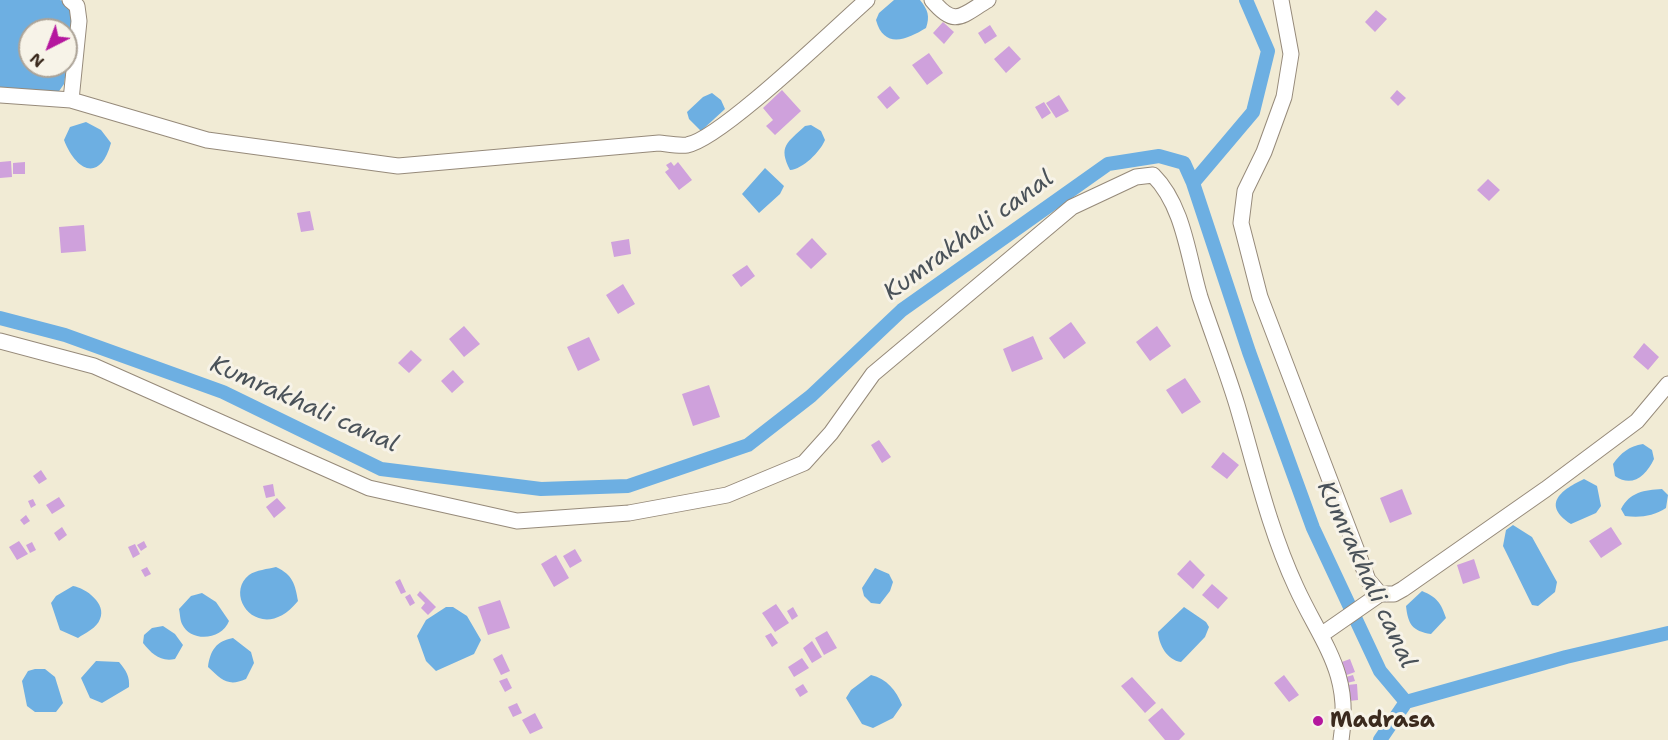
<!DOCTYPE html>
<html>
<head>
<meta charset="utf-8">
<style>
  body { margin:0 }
  #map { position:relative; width:1668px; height:740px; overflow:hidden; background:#f1ebd5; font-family:"Shantell Sans",sans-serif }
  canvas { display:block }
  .north { position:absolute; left:18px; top:18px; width:60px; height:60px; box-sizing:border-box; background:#f7f3e8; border:2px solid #aca397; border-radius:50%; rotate:222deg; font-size:16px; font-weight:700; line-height:24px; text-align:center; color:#3b2a1e }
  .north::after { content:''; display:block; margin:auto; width:21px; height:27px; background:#b5179e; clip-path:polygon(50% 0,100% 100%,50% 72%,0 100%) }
</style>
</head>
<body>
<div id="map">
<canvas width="1668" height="740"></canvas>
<div class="north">N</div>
</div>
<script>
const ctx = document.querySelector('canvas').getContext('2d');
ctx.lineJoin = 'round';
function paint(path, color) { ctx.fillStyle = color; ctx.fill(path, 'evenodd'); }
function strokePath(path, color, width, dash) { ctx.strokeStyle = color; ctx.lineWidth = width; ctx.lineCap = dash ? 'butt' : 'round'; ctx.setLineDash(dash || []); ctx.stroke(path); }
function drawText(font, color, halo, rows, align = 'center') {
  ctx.font = font + ' "Shantell Sans",sans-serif'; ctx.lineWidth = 6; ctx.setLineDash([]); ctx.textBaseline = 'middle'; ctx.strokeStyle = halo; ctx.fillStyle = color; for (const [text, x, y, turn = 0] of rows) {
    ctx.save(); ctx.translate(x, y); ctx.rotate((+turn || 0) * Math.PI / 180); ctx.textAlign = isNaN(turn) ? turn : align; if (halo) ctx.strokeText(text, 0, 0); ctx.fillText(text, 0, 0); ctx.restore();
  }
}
paint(new Path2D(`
  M0,0H60L71,4L75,12L64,84L57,94L0,90ZM30,30H66V66H30Z
  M894,0H920C928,10 930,16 926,28C908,39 884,50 876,20L879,13Z
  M712,93L721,100L725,109L701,131L689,119L687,112L703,97Z
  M86,122L101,130L111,143C100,183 76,171 64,140L70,127Z
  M811,125L821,131L825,140C820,152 803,169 790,170C778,146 787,143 805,126Z
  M765,168L784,186L780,194L759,213L742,194Z
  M1643,444L1652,450L1654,459C1646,476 1632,488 1615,476L1613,464C1621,453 1629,446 1643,444Z
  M1584,479L1597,486L1601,506L1596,513L1571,524C1540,504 1563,489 1584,479Z
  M1662,489L1668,495L1666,508C1653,516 1641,518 1625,516L1621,509C1630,492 1644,490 1662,489Z
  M1513,525L1532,537L1557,582L1555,592L1538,606L1532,605L1503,546L1506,530Z
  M276,567C293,575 295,584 298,601C262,646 222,597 249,575C256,570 268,569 276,567Z
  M875,568L889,574L893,582L890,591L880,604L871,603L864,596L862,588Z
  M73,586C86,588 107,604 100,619C97,628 85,633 78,638L60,630L51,603L56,596Z
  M1422,591C1437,597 1441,603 1446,618L1431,634C1412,631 1408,624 1406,606Z
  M202,593L216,602L229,621C222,640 191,643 182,624C180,620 180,613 179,609L191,596Z
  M446,607H453L467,616L481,640L474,654L436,671L426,661L417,636L426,620Z
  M1184,607L1206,622L1209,627L1205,637L1181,662C1167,660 1159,645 1158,632Z
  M163,626L175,634L183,645L175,659C160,662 152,654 143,643L144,635L152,628Z
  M233,638L251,652L254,663L246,679C228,687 222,680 208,667C210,651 216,641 233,638Z
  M96,661L119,662C126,670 130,677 129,687L102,703L90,698L81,678Z
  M35,669H45L55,677L63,703L56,712H35L27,706L22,681L28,671Z
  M871,675C887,679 896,690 902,705L893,718L873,728L862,724L846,698L851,690Z`), '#6dafe2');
strokePath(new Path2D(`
  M1193,183L1253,112L1268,51L1246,0
  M0,318L65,335L223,392L381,469L541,489L628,486L748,445L811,396L902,310L1108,164L1159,156L1184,163L1193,183L1249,352L1313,528L1380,671L1406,702L1566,657L1668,633
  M1380,740L1406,702`), '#6dafe2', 14);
paint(new Path2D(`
  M1376,10L1387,19L1375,32L1365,22Z
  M943,22L954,32L944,44L933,33Z
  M990,25L997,36L985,44L978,33Z
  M1009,46L1021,59L1006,73L994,59Z
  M929,53L943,73L927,85L912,65Z
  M890,86L900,98L887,109L877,97Z
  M782,90L801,111L775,135L766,126L773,120L763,108Z
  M1397,90L1406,98L1398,106L1390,98Z
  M1059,95L1069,111L1056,118L1046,103Z
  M1044,102L1051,113L1042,119L1035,107Z
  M11,161L12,177L0,178V162Z
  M25,162V174H13V163Z
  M671,162L674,166L678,162L692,180L679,190L665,172L669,169L666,165Z
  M1488,179L1500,190L1489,201L1477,190Z
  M310,211L314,230L301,232L297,213Z
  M84,225L86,251L61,253L59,227Z
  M812,238L827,254L811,269L796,254Z
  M629,239L631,254L614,257L611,242Z
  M747,265L755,276L741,287L732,275Z
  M623,284L635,304L618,314L606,295Z
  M1071,322L1086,343L1064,359L1049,338Z
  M464,326L480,344L464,357L449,339Z
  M1157,326L1171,346L1150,361L1136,342Z
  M1033,336L1043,359L1012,372L1003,349Z
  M589,337L600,360L578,371L567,347Z
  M1644,343L1659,357L1648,370L1633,357Z
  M411,350L422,360L409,373L398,363Z
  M453,370L464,382L452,393L441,381Z
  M1185,378L1201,402L1182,414L1166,390Z
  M709,385L720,417L693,426L682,394Z
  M879,440L891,457L882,463L871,445Z
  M1223,452L1239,465L1227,479L1211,467Z
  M41,470L47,479L39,484L33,476Z
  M273,484L275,496L266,498L263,486Z
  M1402,489L1412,514L1390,523L1380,498Z
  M59,497L65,506L52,514L46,505Z
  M277,498L286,508L274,518L266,507Z
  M33,499L36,505L31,508L28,501Z
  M26,515L30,521L24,525L20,520Z
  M62,527L67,535L59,541L54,533Z
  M1611,527L1622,544L1601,558L1589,541Z
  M19,541L28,554L17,560L9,547Z
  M144,541L147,547L141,551L137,545Z
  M32,542L36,550L30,553L26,545Z
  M135,544L140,554L133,558L128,547Z
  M575,549L582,561L570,568L563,556Z
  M556,555L569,578L554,587L541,564Z
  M1474,559L1480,578L1463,584L1457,565Z
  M1190,560L1205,575L1193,589L1177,574Z
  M147,567L151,574L145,577L141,570Z
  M400,579L406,592L401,594L395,582Z
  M1212,584L1228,598L1218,609L1202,595Z
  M420,591L436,607L428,615L421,608L425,603L417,595Z
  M410,594L415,603L410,606L405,597Z
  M500,600L510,628L488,635L478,607Z
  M776,604L789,623L775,632L762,613Z
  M793,607L798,616L792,620L787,611Z
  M827,631L837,648L824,655L815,638Z
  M771,633L778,643L772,647L765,636Z
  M812,641L822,657L812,663L803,648Z
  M502,654L510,671L501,675L493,659Z
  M802,658L809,668L794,677L788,667Z
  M1350,659L1355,672L1344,676L1339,663Z
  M1284,675L1299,695L1289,702L1274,683Z
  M1353,675L1355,681L1347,683L1346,677Z
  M1132,677L1156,703L1145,713L1121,686Z
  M507,678L512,688L505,692L499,681Z
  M803,684L808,692L800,697L795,689Z
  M1357,684L1358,700L1349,701L1347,685Z
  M517,703L522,713L513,717L508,707Z
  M1162,708L1185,734L1179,740H1165L1148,720Z
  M535,713L543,728L530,734L522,720Z`), '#cfa1dc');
const minor = new Path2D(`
  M70,0L77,6L79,21L71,100
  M932,0C955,28 961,16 988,0
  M1281,0L1291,54L1284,97L1264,152L1245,191L1241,223L1260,297L1368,580L1380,594H1394L1403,589L1546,489L1637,421L1668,384
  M0,95L71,100L207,140L398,166L659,143C668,144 679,146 687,145C720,140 836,27 867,0
  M0,341L94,366L369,488L517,521L629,513L727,495L804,463L831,433L873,374L1072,207L1136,177L1153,175C1184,206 1188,257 1200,297C1212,333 1226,369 1237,405C1255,466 1269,529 1296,587C1322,644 1352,672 1341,740
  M1321,635L1380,594`);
strokePath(minor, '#968a7a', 17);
strokePath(minor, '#fff', 15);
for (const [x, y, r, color] of [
  [1318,721,6,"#b5179e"]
]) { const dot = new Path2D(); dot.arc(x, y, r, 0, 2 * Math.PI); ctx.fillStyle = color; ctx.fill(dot); strokePath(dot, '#f7f3e8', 2); }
drawText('bold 22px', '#3b2a1e', '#f7f3e8', [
  ["Madrasa",1330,721]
], 'left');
drawText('italic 24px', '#4a5259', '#f7f3e8', [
  ["Kumrakhali canal",969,236,-36],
  ["Kumrakhali canal",304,405,24],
  ["Kumrakhali canal",1366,575,65]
]);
</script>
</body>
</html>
